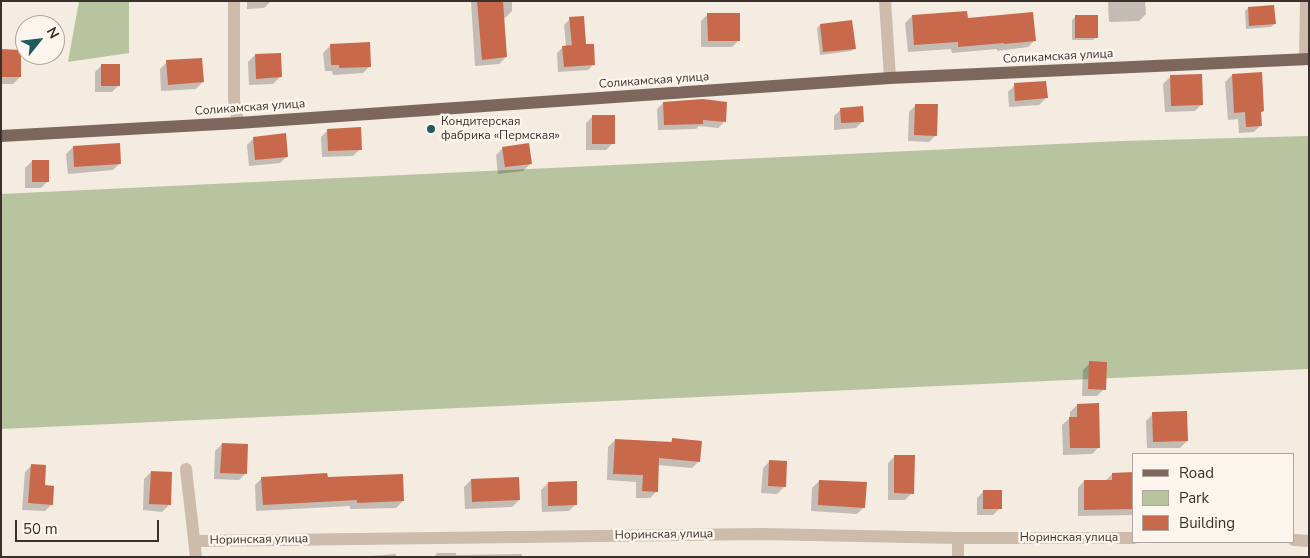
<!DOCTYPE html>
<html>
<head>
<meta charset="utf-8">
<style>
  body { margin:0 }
  #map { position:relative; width:1310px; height:558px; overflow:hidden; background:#f4ebe1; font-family:"Nunito Sans",sans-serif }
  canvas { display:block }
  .frame { position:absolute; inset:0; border:2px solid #3b302b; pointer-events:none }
  .legend { position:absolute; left:1132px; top:453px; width:162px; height:90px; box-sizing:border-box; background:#fbf5ee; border:1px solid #aea6a0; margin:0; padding:6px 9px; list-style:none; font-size:15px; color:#3b302b }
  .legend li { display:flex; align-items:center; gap:10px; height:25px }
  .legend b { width:25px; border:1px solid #aea6a0 }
  .north { position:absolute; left:15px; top:15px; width:50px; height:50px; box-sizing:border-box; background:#fbf5ee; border:1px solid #aea6a0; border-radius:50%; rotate:61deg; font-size:14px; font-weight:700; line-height:20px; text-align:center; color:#3b302b }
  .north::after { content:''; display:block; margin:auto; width:18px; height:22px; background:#1f5a5e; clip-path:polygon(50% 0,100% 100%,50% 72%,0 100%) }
  .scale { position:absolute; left:15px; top:520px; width:144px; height:22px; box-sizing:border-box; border:2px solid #3b302b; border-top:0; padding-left:6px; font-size:15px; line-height:18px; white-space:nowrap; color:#3b302b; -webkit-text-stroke:4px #fbf5ee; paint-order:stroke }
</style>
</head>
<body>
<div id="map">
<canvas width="1310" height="558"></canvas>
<div class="frame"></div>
<ul class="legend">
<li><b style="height:6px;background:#7d675c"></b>Road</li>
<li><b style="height:14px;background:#b8c4a0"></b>Park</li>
<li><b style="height:14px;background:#c8694b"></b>Building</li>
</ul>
<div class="north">N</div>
<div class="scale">50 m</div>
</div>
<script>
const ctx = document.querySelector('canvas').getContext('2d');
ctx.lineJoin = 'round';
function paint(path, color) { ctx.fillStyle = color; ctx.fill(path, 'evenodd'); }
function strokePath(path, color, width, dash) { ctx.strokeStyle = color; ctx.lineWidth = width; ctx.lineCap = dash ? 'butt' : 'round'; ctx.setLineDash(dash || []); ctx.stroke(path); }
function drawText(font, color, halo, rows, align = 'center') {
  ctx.font = font + ' "Nunito Sans",sans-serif'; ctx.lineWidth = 5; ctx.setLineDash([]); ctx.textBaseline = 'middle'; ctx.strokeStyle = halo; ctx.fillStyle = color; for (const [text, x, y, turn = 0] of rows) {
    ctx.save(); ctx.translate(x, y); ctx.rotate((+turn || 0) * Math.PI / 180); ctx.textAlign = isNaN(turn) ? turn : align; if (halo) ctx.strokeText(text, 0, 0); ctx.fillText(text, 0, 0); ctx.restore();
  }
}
paint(new Path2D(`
  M79,1H129V53L68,62Z
  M1309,136V369L1,429V194L1121,141Z`), '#b8c4a0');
paint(new Path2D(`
  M247,1H271L264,8L247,9Z
  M471,1H512V11L505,18H503L506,57L499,64L475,66Z
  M1108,1H1145L1146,14L1139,21L1109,22Z
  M1248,8L1274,24L1271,27L1246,29L1245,11Z
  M708,14L739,40L732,47H701V21Z
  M912,16L967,20L1035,40L1028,47L997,51V49L952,53L951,49L908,52L905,23Z
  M1075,17L1096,37L1093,40H1072V20Z
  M570,19L594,64L588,70L558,72L557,53L563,47H566L564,25Z
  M820,25L855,48L851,51L820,55L817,28Z
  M330,46L370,66L363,73L333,75L332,71H325L323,53Z
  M1,51L20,77L13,84H1Z
  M255,55L280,77L273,84L249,85L248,62Z
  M167,62L203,82L196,89L161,91L160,69Z
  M102,65L119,85L112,92H95V72Z
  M1232,75L1263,111L1260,114L1261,125L1254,132L1239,133L1238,119L1228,120L1225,82Z
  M1170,77L1202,104L1195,111L1165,112L1163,84Z
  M1015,85L1046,98L1039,105L1009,107L1008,92Z
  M663,103L724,122L718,128L699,126L696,129L658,130L657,109Z
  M916,105L936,135L929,142L908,141L909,112Z
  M841,109L863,121L856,128L834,130V116Z
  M593,116L613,143L606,150H586V123Z
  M328,130L360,149L353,156L322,157L321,137Z
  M254,138L287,156L280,163L249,166L247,145Z
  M73,147L120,163L113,170L68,174L66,154Z
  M503,148L530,164L523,171L498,174L496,155Z
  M32,161L48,181L41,188H25V168Z
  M1090,363L1104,389L1097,396H1082L1083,370Z
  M1077,405L1099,447L1092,454L1063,455L1062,425L1070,418V412Z
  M1153,414L1187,441L1180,448H1147L1146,421Z
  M673,439L699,461L692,468L658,465L657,491L650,498H636V482L607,480L608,447L615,440L669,443Z
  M222,444L246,473L239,480L214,479L215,451Z
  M895,456L912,493L905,500H888V463Z
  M770,461L784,487L777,494L761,493L763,468Z
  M32,465L52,504L45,511L22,510L25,472Z
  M151,472L169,505L162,512L143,510L144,479Z
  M1112,474H1134V515L1078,516V488L1084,481H1105Z
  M262,478L403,501L396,508L350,509V506L256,511L255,485Z
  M471,480L519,500L512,507L465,509L464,487Z
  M819,481L864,507L857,514L811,511L812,488Z
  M548,483L576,504L569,511L542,512L541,490Z
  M984,491L1000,508L993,515H977V498Z
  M437,553H456V555L522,554V557H434Z
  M396,554V557H355Z
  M743,556H771V557H743Z
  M984,556H999V557H983Z`), '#0003');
paint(new Path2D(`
  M477,1H503L507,57L482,60Z
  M1274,5L1276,24L1249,26L1248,7Z
  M967,11L968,18L1033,12L1036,41L1004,44V43L958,47V42L914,45L912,15Z
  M707,13H740V41H708Z
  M1075,15H1098V38H1075Z
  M584,16L586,44H594L595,65L564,67L562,46L572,45L569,17Z
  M852,20L856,49L823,52L820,24Z
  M370,42L371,67L339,68V65H331L330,44Z
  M1,49L21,50V77H1Z
  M281,53L282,77L256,79L255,54Z
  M202,58L204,82L168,85L166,60Z
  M101,64H120V86H101Z
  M1262,72L1264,111L1261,112L1262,126L1246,127L1245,112L1234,113L1232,74Z
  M1202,74L1203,105L1171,106L1170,75Z
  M1046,81L1048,98L1015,101L1014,83Z
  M703,99L727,102L726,122L703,120V124L664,125L663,102Z
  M915,104H938L937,136L914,135Z
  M863,106L864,122L841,123L840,108Z
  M592,115H615V144H592Z
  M361,127L362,150L328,151L327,129Z
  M286,133L288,157L255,160L253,137Z
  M120,143L121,164L74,167L73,146Z
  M529,143L532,164L505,167L502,147Z
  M32,160H49V182H32Z
  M1089,361L1107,362L1106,390L1088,389Z
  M1099,403L1100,448H1070L1069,417H1077V404Z
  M1187,411L1188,441L1153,442L1152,412Z
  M672,438L702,441L700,462L659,458L658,492L642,491L643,475L613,474L615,439L672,442Z
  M222,443L248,444L247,474L220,473Z
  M894,455H915L914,494L894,493Z
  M769,460L787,461L786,487L768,486Z
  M31,464L46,465L45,485L54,486L53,505L28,503Z
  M151,471L172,472L171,505L149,504Z
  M1134,472V509L1084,510V480H1112V473Z
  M327,473L328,477L403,474L404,501L357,503V500L263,505L261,477Z
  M519,477L520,500L472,502L471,479Z
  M819,480L867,482L865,508L818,505Z
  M577,481V505L548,506V482Z
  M983,490H1002V509H983Z`), '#c8694b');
strokePath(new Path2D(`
  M234,1V100L238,123
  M885,1L890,78
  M1305,59L1306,1
  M186,469L196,557
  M958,538V557
  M1294,540L1309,541
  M195,541L762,534L958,538H1134`), '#cdbbac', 12);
strokePath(new Path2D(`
  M1,136L238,123L890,78L1309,59`), '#7d675c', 12);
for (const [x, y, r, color] of [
  [431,129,5,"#1f5a5e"]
]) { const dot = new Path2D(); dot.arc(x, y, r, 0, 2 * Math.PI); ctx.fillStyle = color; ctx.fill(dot); strokePath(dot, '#fbf5ee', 2); }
drawText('12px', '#3b302b', '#fbf5ee', [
  ["Соликамская улица",1058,57,-3],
  ["Соликамская улица",654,81,-4],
  ["Соликамская улица",250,108,-4],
  ["Норинская улица",664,535,-1],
  ["Норинская улица",1069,538],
  ["Норинская улица",259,540,-1]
]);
drawText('12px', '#3b302b', '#fbf5ee', [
  ["Кондитерская",441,122],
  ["фабрика «Пермская»",441,136]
], 'left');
</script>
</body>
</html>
